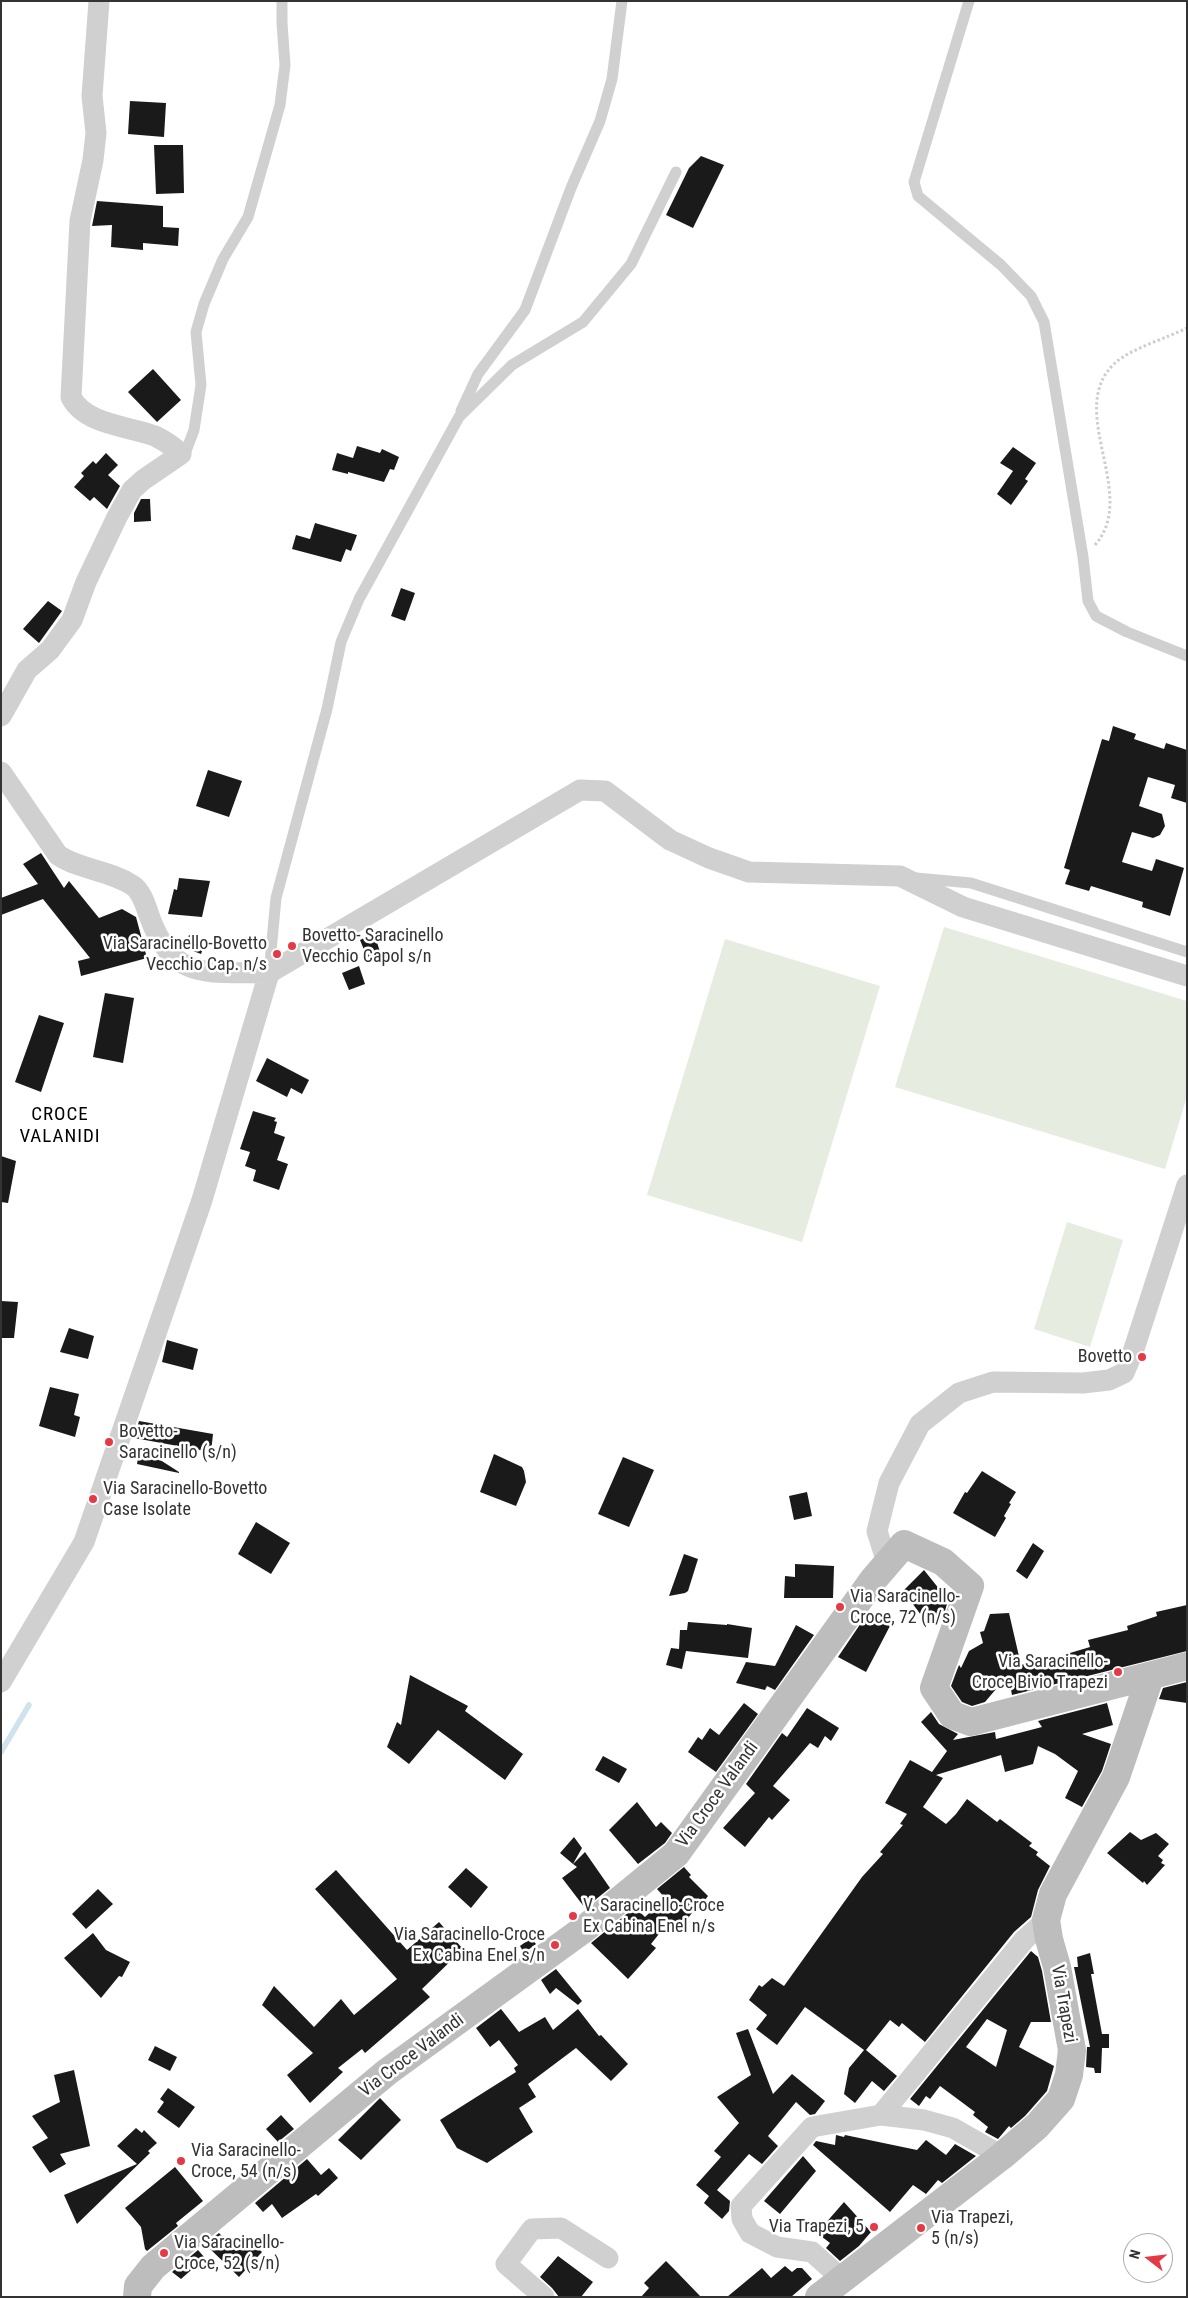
<!DOCTYPE html>
<html>
<head>
<meta charset="utf-8">
<style>
  body { margin:0 }
  #map { position:relative; width:1188px; height:2298px; overflow:hidden; background:#fff; font-family:"Roboto Condensed",sans-serif }
  canvas { display:block }
  .frame { position:absolute; inset:0; border:2px solid #333; pointer-events:none }
  .north { position:absolute; left:1123px; top:2233px; width:50px; height:50px; box-sizing:border-box; background:#fff; border:1px solid #adadad; border-radius:50%; rotate:286deg; font-size:14px; font-weight:700; line-height:20px; text-align:center; color:#333 }
  .north::after { content:''; display:block; margin:auto; width:18px; height:22px; background:#e63946; clip-path:polygon(50% 0,100% 100%,50% 72%,0 100%) }
</style>
</head>
<body>
<div id="map">
<canvas width="1188" height="2298"></canvas>
<div class="frame"></div>
<div class="north">N</div>
</div>
<script>
const ctx = document.querySelector('canvas').getContext('2d');
ctx.lineJoin = 'round';
function paint(path, color) { ctx.fillStyle = color; ctx.fill(path, 'evenodd'); }
function strokePath(path, color, width, dash) { ctx.strokeStyle = color; ctx.lineWidth = width; ctx.lineCap = dash ? 'butt' : 'round'; ctx.setLineDash(dash || []); ctx.stroke(path); }
function drawText(font, color, halo, rows, align = 'center') {
  ctx.font = font + ' "Roboto Condensed",sans-serif'; ctx.lineWidth = 5; ctx.setLineDash([]); ctx.textBaseline = 'middle'; ctx.strokeStyle = halo; ctx.fillStyle = color; for (const [text, x, y, turn = 0] of rows) {
    ctx.save(); ctx.translate(x, y); ctx.rotate((+turn || 0) * Math.PI / 180); ctx.textAlign = isNaN(turn) ? turn : align; if (halo) ctx.strokeText(text, 0, 0); ctx.fillText(text, 0, 0); ctx.restore();
  }
}
paint(new Path2D(`
  M944,927L1187,1001V1096L1165,1169L895,1087Z
  M725,939L880,986L802,1242L647,1195Z
  M1067,1222L1123,1240L1090,1347L1034,1329Z`), '#e6ecdf');
strokePath(new Path2D(`
  M1,1752L29,1705`), '#cfe2ee', 5.5);
paint(new Path2D(`
  M130,101L166,103L164,137L128,134Z
  M154,145H183L184,193L156,194Z
  M701,156L724,165L693,228L666,215L689,168Z
  M97,201L163,206V227L179,228L178,246L143,243V250L111,247L112,225L92,226Z
  M153,369L181,400L157,422L128,392Z
  M357,446L380,453L382,449L399,457L394,470L390,469L384,482L348,472V474L332,470L337,453L353,458Z
  M1013,447L1036,463L1025,479L1028,481L1011,505L997,494L1013,471L1000,463Z
  M106,453L118,465L108,475L120,486L107,509L94,497L90,501L74,487L84,476L81,473L93,461L96,464Z
  M141,499H150L151,521L134,522V513Z
  M315,523L357,535L351,551L346,549L341,562L292,549L296,535L310,539Z
  M401,588L415,593L405,621L391,616Z
  M48,601L62,611L39,643L23,629Z
  M1113,726L1136,734L1134,739L1164,749L1166,743L1187,750V803L1171,798L1175,785L1148,777L1139,806L1162,814L1165,826L1160,835L1153,838L1132,832L1122,862L1152,871L1156,859L1184,868L1170,916L1142,907L1143,902L1091,886L1089,891L1065,884L1070,870L1064,868L1102,739L1109,741Z
  M208,770L242,781L229,817L196,806Z
  M41,853L64,888L69,881L99,918L122,909L136,917L147,958L81,976L78,961L90,958L43,899L1,915V898L38,884L23,864Z
  M179,878L210,881L202,917L168,914L174,889L177,890Z
  M374,933L382,958L369,962L360,940Z
  M189,935L206,941L201,954L185,948Z
  M359,966L365,984L349,990L342,973Z
  M105,993L134,998L123,1063L93,1057Z
  M39,1015L64,1023L41,1092L15,1082Z
  M267,1058L309,1080L302,1094L291,1088L287,1097L256,1081Z
  M253,1111L276,1118L274,1121L277,1122L274,1133L285,1137L277,1160L288,1164L279,1190L253,1181L256,1170L245,1166L250,1152L240,1149Z
  M1,1156L16,1161L8,1203L1,1202Z
  M1,1301L18,1302L14,1338H1Z
  M69,1328L94,1336L88,1359L60,1352Z
  M167,1340L198,1349L193,1370L162,1362Z
  M50,1387L79,1394L74,1415L80,1417L75,1437L39,1426Z
  M139,1421L213,1434L211,1452L134,1438Z
  M140,1447L179,1472V1473L137,1464Z
  M494,1454L522,1467L524,1471L526,1482L516,1506L480,1492Z
  M623,1457L654,1470L629,1527L598,1514Z
  M982,1471L1016,1492L1009,1503L1011,1504L1004,1516L1006,1518L995,1537L953,1513L965,1492L967,1493Z
  M807,1492L812,1516L794,1520L789,1496Z
  M256,1522L290,1543L271,1574L238,1554Z
  M1033,1543L1044,1551L1027,1579L1016,1571Z
  M684,1554L698,1559L688,1591L685,1593L669,1596Z
  M795,1564L834,1566L833,1598H784L785,1576L795,1577Z
  M924,1570L948,1600L945,1611L927,1623L903,1591Z
  M1187,1605V1651L1012,1695L1008,1675L985,1702L972,1706L962,1702L951,1686L957,1670L959,1665L961,1668L969,1651L983,1643L980,1632L984,1631L990,1614L1009,1613L1021,1665L1049,1656L1050,1659L1090,1647L1088,1640L1128,1630L1127,1626L1157,1616L1156,1612Z
  M871,1614L891,1624L866,1672L838,1657L863,1620L867,1623Z
  M688,1622L727,1625V1624L752,1628L748,1658L686,1651L682,1669L666,1665L671,1648L679,1649L680,1630H687Z
  M796,1625L814,1635L775,1690L767,1686L765,1690L736,1683L746,1662L775,1666Z
  M410,1675L468,1706L465,1711L523,1754L505,1780L438,1730L409,1764L387,1747L397,1722L401,1725Z
  M1187,1682V1703L1159,1699L1163,1688Z
  M744,1703L758,1714L716,1772L688,1752L698,1737L702,1740L710,1728L719,1735Z
  M1107,1703L1113,1725L1082,1734L1111,1744L1102,1771L1082,1807L1065,1798L1078,1771L1055,1754L1038,1746L1033,1764L1005,1772L1001,1755L936,1775L943,1778L923,1807L946,1824L956,1814L967,1799L997,1822L1000,1819L1032,1843L1029,1846L1038,1852L1036,1855L1050,1866L1038,1890L1031,1917L1014,1932L925,2042L902,2023L899,2027L890,2020L866,2050L897,2076L884,2091L872,2081L855,2103L844,2094L849,2068L864,2050L805,2007L777,2045L756,2029L767,2015L749,2000L759,1985L762,1987L772,1978L784,1986L862,1877L883,1854L880,1852L903,1825L900,1824L907,1814L885,1803L910,1760L932,1772L947,1751L921,1722L931,1712L939,1724L958,1734L953,1740L995,1732L996,1739L1042,1727L1038,1721Z
  M807,1708L839,1728L831,1741L825,1736L818,1748L810,1743L773,1786L790,1800L772,1820L769,1817L745,1847L723,1828L755,1793L746,1784L782,1733L787,1737Z
  M603,1756L627,1769L619,1783L595,1770Z
  M637,1802L656,1827L661,1822L672,1833L665,1843L638,1864L609,1830Z
  M1130,1832L1141,1840L1156,1833L1169,1844L1158,1856L1163,1860L1161,1863L1165,1865L1147,1885L1144,1881L1143,1883L1107,1853Z
  M574,1837L582,1848L573,1864L560,1853Z
  M585,1852L610,1888L585,1908L562,1878L577,1867L573,1864Z
  M684,1867L691,1875L689,1877L708,1896L699,1908L697,1906L680,1929L670,1920L651,1944L656,1948L628,1979L591,1943L635,1907L645,1917L665,1898L657,1889Z
  M466,1868L488,1887L471,1908L448,1887Z
  M336,1870L407,1950L439,1922L463,1949L422,1989L430,1997L365,2053L362,2049L338,2068L343,2072L310,2103L287,2075L313,2053L262,2005L274,1986L314,2027L341,1999L354,2015L397,1979L315,1889Z
  M98,1889L113,1904L86,1929L72,1914Z
  M93,1933L106,1950L130,1962L122,1977L119,1976L101,1998L64,1958Z
  M531,1938L536,1944L524,1953L520,1946Z
  M1031,1951L1038,1957L1042,1971L1051,2022H1031L1019,2047L1054,2066L1047,2091L1025,2116L1011,2128L1009,2126L998,2139L985,2132L988,2127L973,2115L975,2112L940,2086L930,2099L926,2096L919,2106L910,2099ZM987,2019L1007,2030L996,2067L966,2047Z
  M1090,1953L1094,1974H1091L1102,2034H1109V2048H1102L1101,2073H1095L1094,2068L1086,2067L1087,2047H1090L1074,1967H1078L1077,1957Z
  M556,1969L582,2001L578,2005L556,1988L550,1994L541,1980Z
  M501,2009L519,2032L545,2017L553,2030L578,2009L599,2036L601,2035L628,2064L611,2081L576,2048L528,2084L536,2097L519,2108L533,2132L487,2163L457,2148L440,2120L516,2072L514,2068L518,2065L499,2040L490,2047L476,2028Z
  M748,2029L773,2094L792,2074L825,2101L815,2114L810,2115L796,2102L768,2136L778,2146L762,2164L749,2154L717,2190L730,2201L729,2211L722,2219L704,2203L709,2196L696,2185L721,2157L714,2151L739,2123L717,2097L751,2075L736,2033Z
  M155,2046L177,2057L170,2071L148,2060Z
  M74,2070L90,2146L60,2154L66,2164L50,2173L32,2147L48,2138L32,2116L60,2102L54,2075Z
  M168,2088L195,2107L179,2128L157,2112L164,2102L160,2099Z
  M380,2098L401,2120L361,2160L338,2140Z
  M281,2115L294,2129L278,2142L266,2129Z
  M136,2128L142,2133L144,2130L157,2143L148,2151L150,2153L77,2224L64,2195L137,2164L117,2146Z
  M836,2135L844,2137L845,2135L917,2150L926,2140L946,2155L955,2144L976,2156L942,2183L938,2180L926,2194L913,2185L890,2212L813,2145L816,2141L835,2145Z
  M803,2156L816,2171L780,2214L764,2201Z
  M307,2159L321,2175L329,2168L338,2178L318,2196L316,2194L282,2218L272,2204L263,2212L255,2203Z
  M175,2167L203,2201L176,2223L178,2226L147,2251L145,2249L141,2227L125,2208Z
  M844,2202L871,2232L859,2246L840,2261L826,2248L830,2243L817,2233Z
  M219,2233L236,2251L249,2239L262,2252L239,2277L205,2244Z
  M198,2250L205,2258L181,2279L172,2272Z
  M558,2256L593,2282L581,2297H559L552,2288L540,2277Z
  M666,2261L674,2269L701,2297H641L649,2288L644,2283Z
  M785,2266L792,2272L797,2268H802L812,2279L791,2297H727L762,2268L771,2278Z`), '#1a1a1a');
strokePath(new Path2D(`
  M1095,545C1140,494 1064,410 1115,363C1130,349 1167,338 1187,328`), '#cdcdcd', 3, [2.5, 2.5]);
strokePath(new Path2D(`
  M969,1L914,182L918,196L1001,265L1031,296L1044,322L1083,557L1088,601L1096,616L1127,632L1187,656
  M461,411L478,374L525,310L571,188L600,121L612,79L622,1
  M181,454L186,451L194,430L201,385L196,332L204,304L223,259L248,217L280,105L285,65L282,23V1
  M916,878L971,883L1187,952
  M269,973L276,898L327,709L341,642L359,599L459,417L512,365L583,322L631,264L676,172`), '#d0d0d0', 11);
strokePath(new Path2D(`
  M1,716L27,670L50,650L72,620L86,582L117,517L132,490L143,480L181,454C173,446 165,441 155,436C129,426 85,425 71,397L80,221L93,160L96,133L92,96L99,1
  M1,772L58,855C80,870 109,870 132,885C142,891 146,907 150,918C174,983 210,971 269,973
  M887,1563L877,1531L889,1483L920,1424L959,1393L993,1382L1083,1383L1109,1380L1124,1373L1134,1349L1187,1185
  M1,1682L84,1542L202,1200L269,973L580,790L605,791L670,840L709,858L749,872L900,876L963,907L1187,976
  M881,2115L1024,1940L1046,1920
  M841,2278L812,2252L777,2247L750,2233L742,2219L741,2206L812,2127L881,2115L924,2120L953,2128L1002,2156
  M544,2297L506,2264L532,2229L561,2228L608,2258`), '#d0d0d0', 21);
strokePath(new Path2D(`
  M137,2297L138,2286L153,2267L387,2072L584,1929L676,1854L873,1580L904,1544L943,1562L970,1586L934,1688L952,1715L971,1722L1187,1666
  M819,2297L1002,2156L1037,2126L1061,2099L1069,2075L1072,2050L1057,1967L1049,1939L1046,1920L1053,1894L1116,1777L1150,1677`), '#bdbdbd', 28);
for (const [x, y, r, color] of [
  [292,946,5,"#e63946"],
  [277,954,5,"#e63946"],
  [1142,1357,5,"#e63946"],
  [109,1442,5,"#e63946"],
  [93,1499,5,"#e63946"],
  [840,1607,5,"#e63946"],
  [1118,1672,5,"#e63946"],
  [573,1916,5,"#e63946"],
  [555,1945,5,"#e63946"],
  [181,2161,5,"#e63946"],
  [874,2227,5,"#e63946"],
  [921,2228,5,"#e63946"],
  [164,2253,5,"#e63946"]
]) { const dot = new Path2D(); dot.arc(x, y, r, 0, 2 * Math.PI); ctx.fillStyle = color; ctx.fill(dot); strokePath(dot, '#fff', 2); }
drawText('18px', '#333', '#fff', [
  ["Bovetto- Saracinello",302,936],
  ["Vecchio Capol s/n",302,957],
  ["Via Saracinello-Bovetto",267,944,"right"],
  ["Vecchio Cap. n/s",267,965,"right"],
  ["Bovetto",1132,1357,"right"],
  ["Bovetto-",119,1432],
  ["Saracinello (s/n)",119,1453],
  ["Via Saracinello-Bovetto",103,1489],
  ["Case Isolate",103,1510],
  ["Via Saracinello-",850,1597],
  ["Croce, 72 (n/s)",850,1618],
  ["Via Saracinello-",1108,1662,"right"],
  ["Croce Bivio Trapezi",1108,1683,"right"],
  ["V. Saracinello-Croce",583,1906],
  ["Ex Cabina Enel n/s",583,1927],
  ["Via Saracinello-Croce",545,1935,"right"],
  ["Ex Cabina Enel s/n",545,1956,"right"],
  ["Via Saracinello-",191,2151],
  ["Croce, 54 (n/s)",191,2172],
  ["Via Trapezi,",931,2218],
  ["5 (n/s)",931,2239],
  ["Via Trapezi, 5",864,2227,"right"],
  ["Via Saracinello-",174,2243],
  ["Croce, 52 (s/n)",174,2264]
], 'left');
drawText('18px', '#333', '#fff', [
  ["Via Croce Valandi",718,1795,-54],
  ["Via Trapezi",1063,2004,80],
  ["Via Croce Valandi",412,2056,-37]
]);
ctx.letterSpacing = '1px';
drawText('19px', '#000', '#fff', [
  ["CROCE",60,1115],
  ["VALANIDI",60,1137]
]);
ctx.letterSpacing = '0px';
</script>
</body>
</html>
